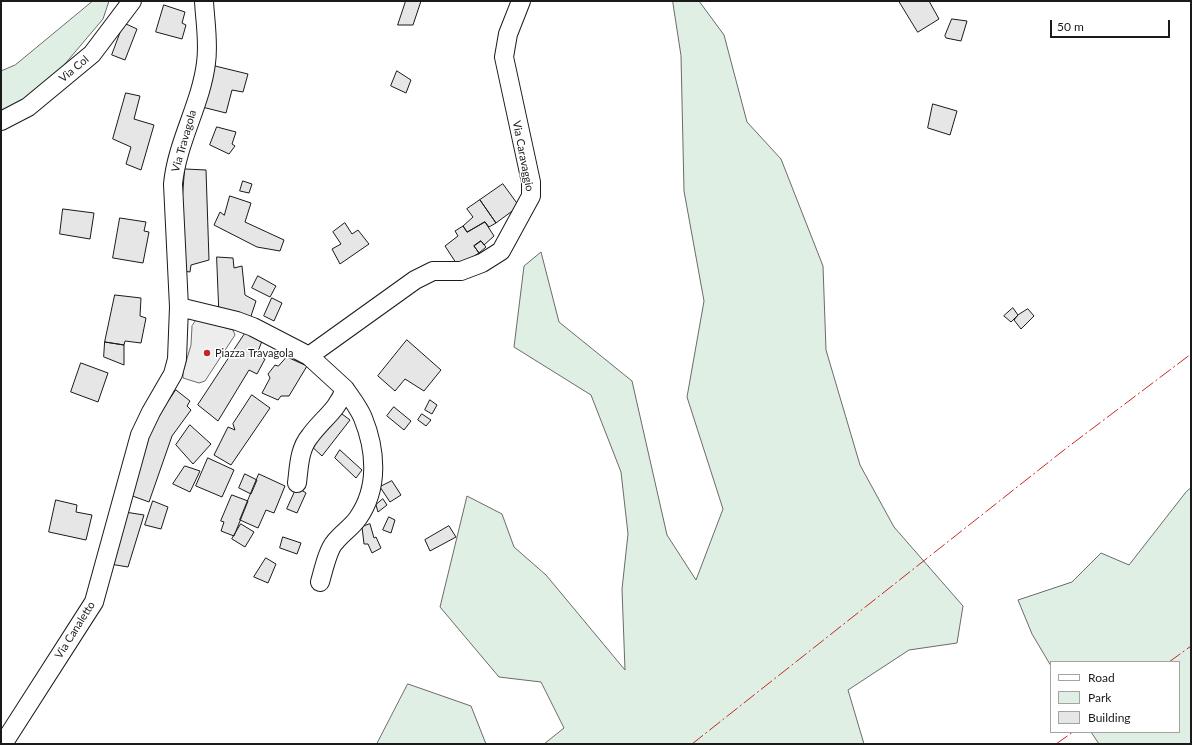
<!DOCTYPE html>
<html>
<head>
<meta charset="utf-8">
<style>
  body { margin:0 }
  #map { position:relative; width:1192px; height:745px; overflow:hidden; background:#fff; font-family:Lato,sans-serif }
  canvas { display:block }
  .frame { position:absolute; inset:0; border:2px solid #1a1a1a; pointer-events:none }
  .legend { position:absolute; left:1050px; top:661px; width:130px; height:72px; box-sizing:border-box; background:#fff; border:1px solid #a3a3a3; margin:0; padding:5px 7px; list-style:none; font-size:12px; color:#1a1a1a }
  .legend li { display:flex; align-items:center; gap:8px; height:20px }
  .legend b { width:20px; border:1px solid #a3a3a3 }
  .scale { position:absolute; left:1050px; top:20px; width:120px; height:18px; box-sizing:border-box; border:2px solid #1a1a1a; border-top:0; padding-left:5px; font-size:12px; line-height:14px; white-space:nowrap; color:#1a1a1a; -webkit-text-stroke:3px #fff; paint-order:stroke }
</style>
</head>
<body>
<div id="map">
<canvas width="1192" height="745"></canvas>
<div class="frame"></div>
<ul class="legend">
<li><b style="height:5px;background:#fff"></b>Road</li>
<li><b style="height:11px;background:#e0efe3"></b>Park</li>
<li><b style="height:11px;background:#e6e6e6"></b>Building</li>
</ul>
<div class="scale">50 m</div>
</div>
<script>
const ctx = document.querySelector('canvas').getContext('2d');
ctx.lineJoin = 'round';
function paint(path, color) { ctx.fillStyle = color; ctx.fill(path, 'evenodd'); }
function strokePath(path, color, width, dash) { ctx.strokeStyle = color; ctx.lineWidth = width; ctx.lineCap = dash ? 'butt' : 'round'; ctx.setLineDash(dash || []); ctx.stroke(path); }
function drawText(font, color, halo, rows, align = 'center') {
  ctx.font = font + ' Lato,sans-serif'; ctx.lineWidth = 3; ctx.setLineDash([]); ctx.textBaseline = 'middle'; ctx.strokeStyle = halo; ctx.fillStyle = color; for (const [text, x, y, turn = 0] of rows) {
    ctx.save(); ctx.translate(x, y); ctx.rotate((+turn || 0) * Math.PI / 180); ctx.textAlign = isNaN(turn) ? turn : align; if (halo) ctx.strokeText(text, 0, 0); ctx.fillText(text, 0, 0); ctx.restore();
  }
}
const green = new Path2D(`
  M93,1H109L103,19L31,104L1,114V71L15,65Z
  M673,1H699L724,35L747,122L781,159L823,266L826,350L860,465L894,527L963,606L957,643L909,650L848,690L864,744H544L564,728L541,682L499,677L440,607L467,496L502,514L514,547L546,575L625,670L622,589L628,534L621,472L591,395L514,347L524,266L541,252L559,322L632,381L667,535L696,580L723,509L687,397L704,301L684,191L681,56Z
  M1191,488V744H1099L1091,732H1179V662H1051V666L1032,634L1018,600L1072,582L1101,553L1129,565L1186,492Z
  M408,684L471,706L486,744H377Z`);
paint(green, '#e0efe3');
strokePath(green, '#6a6a6a', 1);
const parking = new Path2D(`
  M197,319L233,330L235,335L205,381L199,383L183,378V372L191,345L192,326Z`);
paint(parking, '#ededed');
strokePath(parking, '#6a6a6a', 1);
const building = new Path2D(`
  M406,1H421L413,25H398Z
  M899,1H929L939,19L918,32Z
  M164,5L185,12L182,23L186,25L182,39L156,32Z
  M952,19L967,21L961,41L946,38L945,36Z
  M124,23L137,29L125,60L112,55Z
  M211,65L248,74L243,92L232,90L226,113L202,107Z
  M397,71L411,80L406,93L391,86Z
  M126,93L140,96L134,119L154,125L141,170L126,164L131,147L113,139Z
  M933,104L957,111L950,135L928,128Z
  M217,127L236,132L232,144L235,146L229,154L210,145Z
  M185,169L206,170L209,260L191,265L190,272L183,271L182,202Z
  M243,181L252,184L249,193L240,191Z
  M503,184L519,206L496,223L480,200Z
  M230,196L251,203L245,222L284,240L280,251L257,247L214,225L220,212L224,215Z
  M480,200L496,223L489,227L485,222L467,232L463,226L473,217L467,209Z
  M63,209L94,213L90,239L60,234Z
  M120,218L146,222L144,231L149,232L143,263L113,258Z
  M485,222L494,236L484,245L481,241L474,246L479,253L458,266L445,246L458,236L455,231L463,226L467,232Z
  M345,223L352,234L358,230L369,244L340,264L332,249L341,244L333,232Z
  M481,241L486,247L479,253L474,246Z
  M217,257L233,258L234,268L242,266L245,295L256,301L250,319L219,307Z
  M258,276L276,286L270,297L252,288Z
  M115,295L141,298L140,316L146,318L141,343L125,341L124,345L105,342Z
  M272,298L282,303L274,321L264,316Z
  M1013,308L1018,315L1011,322L1004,316Z
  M1028,309L1034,316L1021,329L1014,320L1018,315Z
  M246,332L262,341L257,354L265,359L257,374L249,370L218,421L198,405Z
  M407,340L441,370L424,391L405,379L395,391L378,376Z
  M105,342L124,345V365L104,357Z
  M287,357L307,366L289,396H281L278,400L262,393L270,378L268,374L275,365L278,366Z
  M81,363L108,373L98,402L71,392Z
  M176,390L190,401L187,406L191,410L172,436L149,502L127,494L151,427Z
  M252,395L270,408L231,465L214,455L228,427L235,430L233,424Z
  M430,400L437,405L432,414L425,410Z
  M394,407L411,421L404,430L387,416Z
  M338,411L350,420L322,456L308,443Z
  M422,414L431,420L426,426L418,420Z
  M190,425L211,444L193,464L176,445Z
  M340,450L362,470L356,478L335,458Z
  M208,458L234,470L222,497L196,486Z
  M185,466L200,471L190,492L173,484Z
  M245,474L257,480L251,494L239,488Z
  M259,474L285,486L274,513L266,510L258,528L240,520Z
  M392,481L401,495L390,502L380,487Z
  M297,487L306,493L297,513L287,509Z
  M232,495L248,501L234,536L221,531L224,522L221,521Z
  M383,499L387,505L378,512L376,505Z
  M56,500L77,505L76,512L92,515L86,540L49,532Z
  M153,501L168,507L161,529L145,525Z
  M125,512L144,515L128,567L110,564Z
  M389,517L395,520L391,533L383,530Z
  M241,524L254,532L245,547L232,539Z
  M370,524L374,538L376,537L381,548L372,553L368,544H364L362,527Z
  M449,526L456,537L430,551L425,540Z
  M283,537L301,543L297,554L280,548Z
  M266,558L276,564L268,583L254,577Z`);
paint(building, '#e6e6e6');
strokePath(building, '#1a1a1a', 1);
const minor = new Path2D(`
  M1,121L28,107L92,54L132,1
  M179,307L237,321L253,327L309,356L345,389C337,411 323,418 310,436C299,449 299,467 297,483
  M309,356L415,280L433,271H461L482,263L501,251L531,196V182L504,57L508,34L521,1
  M320,582C323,572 328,549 335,542C342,533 352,527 358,518C379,488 376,450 363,418C359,408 351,398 345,389
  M3,744L94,602L140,435L151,412L173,374L177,359L179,307L173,184C177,142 201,104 206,63C209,43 205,21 204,1`);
strokePath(minor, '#1a1a1a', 20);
strokePath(minor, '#fff', 18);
strokePath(new Path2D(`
  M1169,662L1191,646
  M692,744L1064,450L1191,354
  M1056,744L1073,732`), '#c62828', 1, [14, 3, 2, 3]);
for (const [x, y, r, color] of [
  [207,353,4,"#c62828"]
]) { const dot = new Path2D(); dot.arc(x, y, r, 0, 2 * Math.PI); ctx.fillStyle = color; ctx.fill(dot); strokePath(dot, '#fff', 1.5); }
drawText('11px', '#1a1a1a', '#fff', [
  ["Via Col",74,69,-40],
  ["Via Travagola",184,141,-74],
  ["Via Caravaggio",523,156,79],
  ["Via Canaletto",75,630,-58]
]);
drawText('11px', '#1a1a1a', '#fff', [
  ["Piazza Travagola",215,353]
], 'left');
</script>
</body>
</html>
